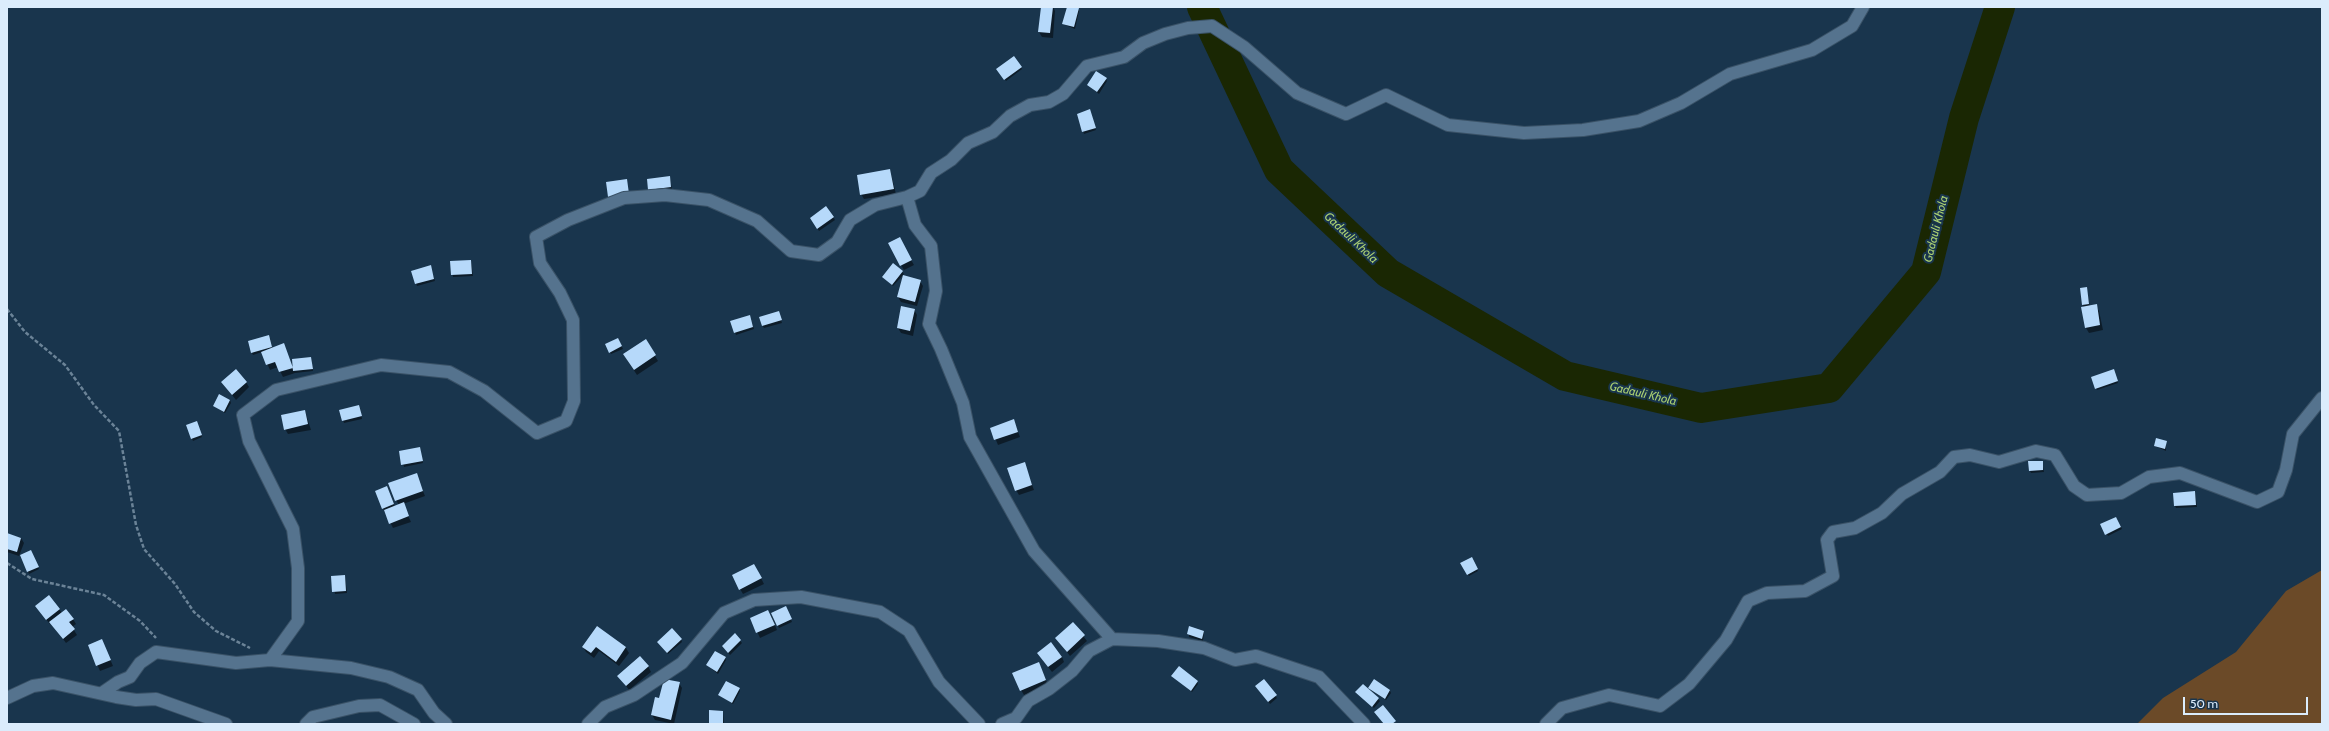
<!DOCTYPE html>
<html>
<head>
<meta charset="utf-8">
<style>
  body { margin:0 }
  #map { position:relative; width:2329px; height:731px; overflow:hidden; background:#19354d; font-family:Cabin,sans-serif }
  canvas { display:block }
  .frame { position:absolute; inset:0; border:8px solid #dbecfc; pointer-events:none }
  .scale { position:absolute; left:2183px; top:697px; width:125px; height:18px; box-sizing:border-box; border:2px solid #dbecfc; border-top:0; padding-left:5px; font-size:12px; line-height:14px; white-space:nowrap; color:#dbecfc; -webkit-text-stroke:3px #19354d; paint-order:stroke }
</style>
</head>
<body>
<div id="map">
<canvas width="2329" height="731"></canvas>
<div class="frame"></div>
<div class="scale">50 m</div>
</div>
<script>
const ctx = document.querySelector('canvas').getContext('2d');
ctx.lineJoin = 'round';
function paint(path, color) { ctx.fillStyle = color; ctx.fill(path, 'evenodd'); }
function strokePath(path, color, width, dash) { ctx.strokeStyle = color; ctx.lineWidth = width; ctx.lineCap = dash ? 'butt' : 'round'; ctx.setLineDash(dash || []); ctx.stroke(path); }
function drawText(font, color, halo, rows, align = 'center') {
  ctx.font = font + ' Cabin,sans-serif'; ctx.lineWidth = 4; ctx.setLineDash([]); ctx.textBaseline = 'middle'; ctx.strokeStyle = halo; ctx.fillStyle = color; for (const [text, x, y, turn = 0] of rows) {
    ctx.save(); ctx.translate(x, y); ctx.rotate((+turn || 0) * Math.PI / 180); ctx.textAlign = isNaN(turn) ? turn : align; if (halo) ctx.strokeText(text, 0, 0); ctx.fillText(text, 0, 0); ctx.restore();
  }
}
paint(new Path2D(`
  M2322,570V724H2137L2163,698L2236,652L2286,591Z`), '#6b4a28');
paint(new Path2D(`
  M1042,7H1053L1055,11L1053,38L1042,37L1039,32Z
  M1068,7L1078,9L1079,11L1075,29L1063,24Z
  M1021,67L1022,69L1006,81L999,71Z
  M1106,79L1107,81L1099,94L1088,85Z
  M1091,113L1096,130L1084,134L1078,114Z
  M890,170L896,194L864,199L861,194Z
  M670,178L672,190L651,192L649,190Z
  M826,207L835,220L819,231L811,218Z
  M902,244L914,265L904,270L901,265Z
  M471,261L473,276L453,277L451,262Z
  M431,269L435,281L417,286L413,272Z
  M902,272L904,274L893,286L883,277Z
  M920,281L923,286L917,306L901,302L898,297Z
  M2086,288L2090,307L2096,306L2099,311L2103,330L2089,333L2086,328L2083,304Z
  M914,309L917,315L913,336L901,333L898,328Z
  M779,313L782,323L764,328L762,325Z
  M750,318L754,329L736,335L731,321Z
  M270,338L272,349L293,368L311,358L313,371L295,373L283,377L278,367L270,370L262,352L253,355L252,353Z
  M618,339L623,349L611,354L606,344Z
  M646,341L658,361L637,375L627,360Z
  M2114,372L2118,383L2097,390L2096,388Z
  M222,382H246L249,387L236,400Z
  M230,400L231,403L225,413L214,406Z
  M360,408L362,419L344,423L340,410Z
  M305,411L311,430L288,434L285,429Z
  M1014,421L1020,437L998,445L991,428Z
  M197,424L202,437L193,441L187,426Z
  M2166,442V451L2155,446Z
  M420,448L423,463L404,467L400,452Z
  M2042,462L2044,472L2031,473L2030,471Z
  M1024,464L1034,490L1019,495L1016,490Z
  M416,474L425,496L403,504L411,522L393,528L383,508L388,489L395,507L399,505L396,500Z
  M2195,492L2197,507L2176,508L2175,506Z
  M2116,518L2122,529L2108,536L2102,525Z
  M7,534L21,538L24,543L19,556L7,552Z
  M32,553L39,569L29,574L21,555Z
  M1471,558L1478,571L1469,576L1462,563Z
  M757,570L764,584L743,594L740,589Z
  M345,576L347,593L335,594L332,577Z
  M59,609L62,613L73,619L76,624L72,627L77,635L66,643L51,623L50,624L39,611Z
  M787,609L792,622L779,628L778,626Z
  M771,616L777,630L760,638L751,618Z
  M1073,623L1087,641L1070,656L1056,638Z
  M597,627L626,648L629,653L619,666L599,651L594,658L586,652L583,647Z
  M1190,628L1204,632L1203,641L1189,637Z
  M735,635L742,643L730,655L723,647Z
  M681,639L682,642L668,654L660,645Z
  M104,645L113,666L100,671L89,646Z
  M1062,657L1064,662L1052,672L1041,658Z
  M725,658L726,660L718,674L707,665Z
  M1039,663L1048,685L1024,695L1021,690Z
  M648,666L651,672L629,690L619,676Z
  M1173,676L1197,682L1198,684L1192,692Z
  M1374,680L1390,691L1391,693L1386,700L1371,690L1369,688Z
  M1263,681L1277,698L1270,704L1258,688Z
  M679,683L682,688L674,724L655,720L652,715L660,699Z
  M1363,685L1380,701L1374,708L1358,694Z
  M739,689L740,691L733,704L720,695Z
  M723,712L724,724H710Z`), '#0007');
strokePath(new Path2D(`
  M1202,7L1279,170L1388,273L1565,376L1701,408L1829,388L1926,272L1964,118L2000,7`), '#1a2703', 30);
paint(new Path2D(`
  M1041,7H1053L1050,33L1038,32Z
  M1067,7L1079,8L1074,27L1062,24Z
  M1014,56L1022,67L1004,80L996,69Z
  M1096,71L1107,78L1097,92L1087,85Z
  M1090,109L1096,128L1082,132L1077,114Z
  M890,169L894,189L860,195L857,175Z
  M670,176L671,187L648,190L647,179Z
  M627,179L629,194L608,197L606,182Z
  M826,206L834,217L817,229L810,218Z
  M900,237L912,260L900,266L888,243Z
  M471,260L472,274L451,275L450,261Z
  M893,263L903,271L892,285L882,277Z
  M431,265L434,279L415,284L411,271Z
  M903,275L921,280L915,302L897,297Z
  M2087,287L2089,304L2082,305L2080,288Z
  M2097,304L2100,325L2085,328L2081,307Z
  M901,306L915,309L910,331L897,328Z
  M779,311L782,320L762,326L759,317Z
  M750,315L753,327L734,333L730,321Z
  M269,335L272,347L251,353L248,341Z
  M618,338L622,346L609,353L605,344Z
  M646,339L656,355L634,370L623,354Z
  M284,343L293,368L279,372L275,362L266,365L261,352Z
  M311,357L313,369L293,371L292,359Z
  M236,369L247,382L232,395L221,382Z
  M2114,369L2118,381L2095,389L2091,377Z
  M219,394L230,400L224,412L213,406Z
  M359,405L362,416L342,421L339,410Z
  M305,410L308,424L284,430L281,415Z
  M1014,419L1018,432L994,440L990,428Z
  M197,421L202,435L191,439L186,425Z
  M2156,438L2167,441L2165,449L2154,446Z
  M420,447L423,461L401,465L399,451Z
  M2028,461H2043V470L2029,471Z
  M1025,462L1032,485L1015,491L1007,468Z
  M417,473L423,491L395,501L388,483Z
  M387,486L394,504L382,509L375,491Z
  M2195,491L2196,505L2174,506L2173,493Z
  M404,502L409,516L389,524L384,510Z
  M2116,517L2121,527L2105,535L2100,524Z
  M7,533L21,538L17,552L7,549Z
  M31,550L39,567L27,572L20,555Z
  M1472,557L1478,569L1467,575L1460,563Z
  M754,564L762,578L739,590L732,575Z
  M345,575L346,591L332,592L331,576Z
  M49,595L60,609L46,620L35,606Z
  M786,606L792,619L777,626L771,613Z
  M66,609L74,619L69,622L75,629L63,639L49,622Z
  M768,610L775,625L756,633L750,618Z
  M1073,622L1085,635L1067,652L1055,638Z
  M597,626L626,647L616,662L596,647L591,653L582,647Z
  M1189,626L1204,631L1202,639L1187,634Z
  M672,628L682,639L667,653L657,642Z
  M735,633L741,640L728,653L722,646Z
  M102,639L111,660L96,666L88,645Z
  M1051,642L1062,657L1048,667L1037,653Z
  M715,651L726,657L717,672L706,665Z
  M640,656L649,666L626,686L617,676Z
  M1039,662L1046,680L1020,691L1012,673Z
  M1179,666L1198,681L1191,691L1171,676Z
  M664,679L680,682L671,720L651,715L655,697L659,698Z
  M1264,679L1277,695L1268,702L1255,686Z
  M1374,679L1390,690L1385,699L1368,688Z
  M726,681L740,688L732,703L718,695Z
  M1363,684L1379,698L1372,707L1355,692Z
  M1383,705L1396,721L1392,724H1384L1374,712Z
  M709,710L723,711V724H709Z`), '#b6d9fa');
const street = new Path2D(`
  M1112,639L1034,551L970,437L963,403L941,349L929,324L936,291L931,246L915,225L907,197L920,191L931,173L951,160L968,143L993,132L1010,116L1030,105L1049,102L1063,94L1087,66L1124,57L1143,43L1165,34L1188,28L1212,26L1244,47L1297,93L1346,114L1386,95L1448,125L1524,133L1583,130L1639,121L1681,103L1730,74L1812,50L1852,26L1863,7
  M270,660L298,621V568L293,529L249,441L243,415L276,390L381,365L449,372L484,391L537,433L566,421L574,401L573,320L560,293L540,263L536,237L568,220L624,198L665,195L709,200L757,221L791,251L819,255L837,242L850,220L875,205L907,197
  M102,693L118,682L130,677L140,663L156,652L236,663L270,660L351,668L389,677L418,690L434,713L446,724
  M7,698L33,686L53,683L116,697L136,700L156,699L226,724
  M306,724L313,717L359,706L380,705L414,724
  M588,724L605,707L634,695L682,663L724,613L754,600L801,597L880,612L909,631L939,682L979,724
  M1002,724L1016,718L1028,701L1049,689L1072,671L1089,651L1112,639L1158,641L1204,648L1235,660L1256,656L1319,677L1364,724
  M1546,724L1562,708L1609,695L1660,706L1689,684L1726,640L1748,601L1767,593L1805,591L1833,576L1827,540L1833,532L1855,528L1882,513L1902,494L1940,472L1954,457L1970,455L1999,462L2036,451L2055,455L2074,486L2087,495L2121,493L2149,477L2180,473L2257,502L2278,492L2286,470L2293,434L2322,398`);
strokePath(street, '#3a5267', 14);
strokePath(new Path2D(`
  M7,309L25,332L65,365L94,405L119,431L136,525L144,549L175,584L194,612L216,631L250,648
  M7,563L32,579L104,595L140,621L156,638`), '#6b8397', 2.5, [4, 2]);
strokePath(street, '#55738e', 12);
drawText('italic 12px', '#acd172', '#19354d', [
  ["Gadauli Khola",1936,229,-76],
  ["Gadauli Khola",1351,238,43],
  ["Gadauli Khola",1643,394,13]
]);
</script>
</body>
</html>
